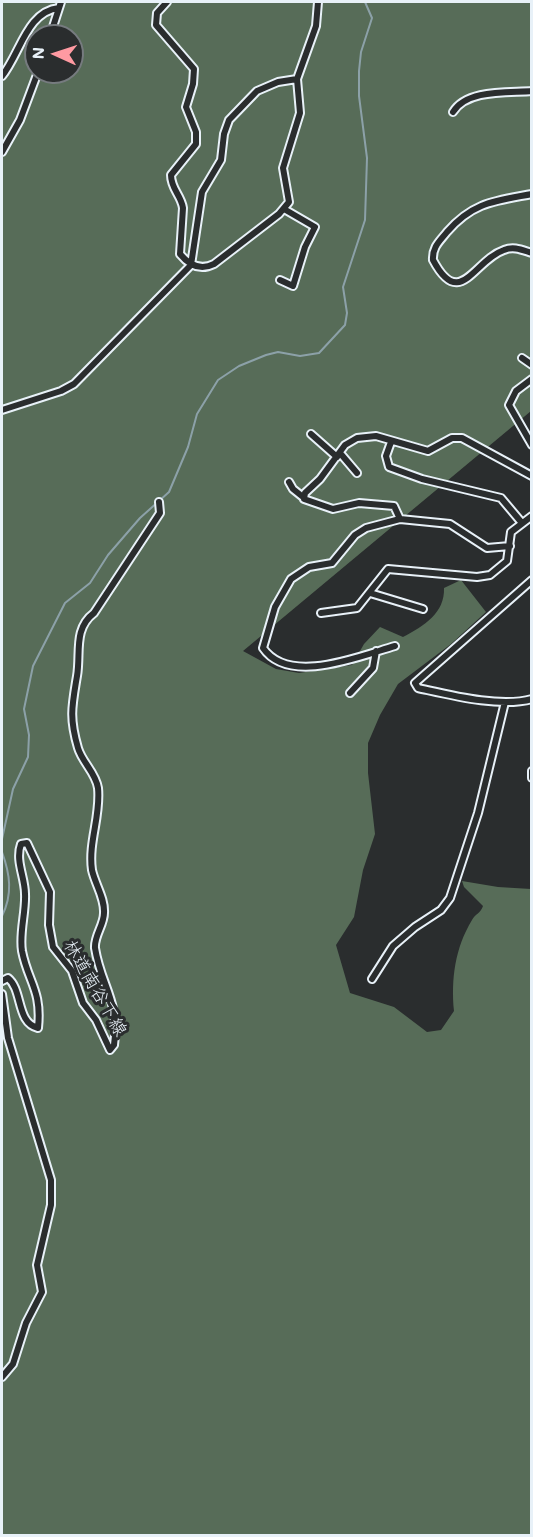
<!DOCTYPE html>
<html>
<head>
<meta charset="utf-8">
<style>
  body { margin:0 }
  #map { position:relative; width:533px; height:1537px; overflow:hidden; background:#2a2d2e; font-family:Mali,sans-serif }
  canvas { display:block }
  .frame { position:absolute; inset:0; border:3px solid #e8f1f8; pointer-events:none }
  .north { position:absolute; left:24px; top:24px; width:60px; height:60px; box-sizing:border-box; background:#2a2d2e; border:2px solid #767b7f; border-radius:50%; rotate:273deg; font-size:16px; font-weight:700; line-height:24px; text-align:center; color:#e8f1f8 }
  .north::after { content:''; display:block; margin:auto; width:21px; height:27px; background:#ff9aa2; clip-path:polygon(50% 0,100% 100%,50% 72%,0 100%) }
</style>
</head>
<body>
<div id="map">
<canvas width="533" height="1537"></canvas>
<div class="frame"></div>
<div class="north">N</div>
</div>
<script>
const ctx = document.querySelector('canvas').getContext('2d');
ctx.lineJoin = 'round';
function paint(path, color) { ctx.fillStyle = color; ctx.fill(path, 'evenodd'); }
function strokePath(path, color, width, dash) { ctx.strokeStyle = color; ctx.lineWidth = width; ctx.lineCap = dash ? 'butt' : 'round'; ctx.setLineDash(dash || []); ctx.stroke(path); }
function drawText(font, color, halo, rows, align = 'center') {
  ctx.font = font + ' Mali,"Klee One",sans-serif'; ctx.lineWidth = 6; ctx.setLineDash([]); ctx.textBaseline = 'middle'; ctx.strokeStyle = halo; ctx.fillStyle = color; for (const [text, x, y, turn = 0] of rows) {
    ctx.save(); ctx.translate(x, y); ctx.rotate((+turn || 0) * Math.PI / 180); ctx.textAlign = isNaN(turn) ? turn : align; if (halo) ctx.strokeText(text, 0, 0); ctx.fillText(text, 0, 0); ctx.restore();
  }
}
paint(new Path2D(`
  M2,2H531V411L243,651L276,669L299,673L352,665L364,644L380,627L403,637C424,626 445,613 444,588L461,580L486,612L451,644L398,684L380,715L368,743V773L375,834L363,870L354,917L336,945L350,993L394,1007L427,1032L441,1030L454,1011C451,979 455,948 472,920C475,914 481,913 483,906L464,887L462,881L498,887L531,889V1535L2,1536ZM36,36H72V72H36Z`), '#576c58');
strokePath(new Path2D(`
  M2,839L13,789L28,757L29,735L24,709L33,666L65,603L90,583L108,555L140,518L169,492L188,447L197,414L218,380L239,366L266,355L278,352L300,356L319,353L345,325L347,313L343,287L365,220L367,158L359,96V71L361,52L372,18L365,2
  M2,852C10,874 13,894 2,916`), '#8ca1a8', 2);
const street = new Path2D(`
  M167,2L157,13L156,25L194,69L193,84L186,107L196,132V144L171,175C171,189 181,195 183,208L180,254C189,265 200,271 214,264L279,214L289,202L283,168L300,113L297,79L316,26L318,2
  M50,36L61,2
  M2,76C20,54 27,11 59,8
  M453,112C467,89 508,93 532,91
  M2,152L20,120L38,72
  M532,194C495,201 473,202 447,232C440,241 432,247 433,260C460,311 474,260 504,250C514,246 522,250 532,253
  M280,280L293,286L305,247L315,227L284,209
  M522,358L532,365
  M532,379L516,391L509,405L532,445
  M2,410L61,391L74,384L191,265L202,192L221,160L224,134L229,120L257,91L278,82L297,79
  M311,434L337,457
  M391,442L386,456L389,467L422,479L501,498L522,523
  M340,453L357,473
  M289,482L293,489L303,497
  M400,519L450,524L487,548L510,546
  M532,580L415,683L418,688C450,695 500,708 532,699
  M370,593L423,609
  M321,613L357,608L388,569L477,577L490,575L507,561L511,532L532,516
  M395,646C360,656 289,686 263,648L275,607L291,579L309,567L332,563L355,535L366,528L400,519L394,506L359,503L333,509L304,499L305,493L320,479L345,445L357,438L376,436L428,451L452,438H462L532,476
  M350,693L373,668L376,651
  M532,771V778
  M372,979L393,946L415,927L441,910L450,898L478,813L505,702
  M2,981L8,978C23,990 16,1023 38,1028C42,990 28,982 22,951C19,933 26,912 25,894C25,877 15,861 21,844L27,843L50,892L49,925L53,947L72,971L83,1003L96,1020L110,1050L114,1045C120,1001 101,986 95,948C94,936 104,925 104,913C105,898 95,884 92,870C88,842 101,816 98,788C96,773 82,762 78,748C69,717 72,706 77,676C81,653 73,629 94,613L160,513L159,502
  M2,994L8,1038L51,1180V1205L37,1265L42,1292L26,1323L13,1364L2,1377`);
strokePath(street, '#e8f1f8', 10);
strokePath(street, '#2a2d2e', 6);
drawText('18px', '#e8f1f8', '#2a2d2e', [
  ["林道南谷下線",95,988,60]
]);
</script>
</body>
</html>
